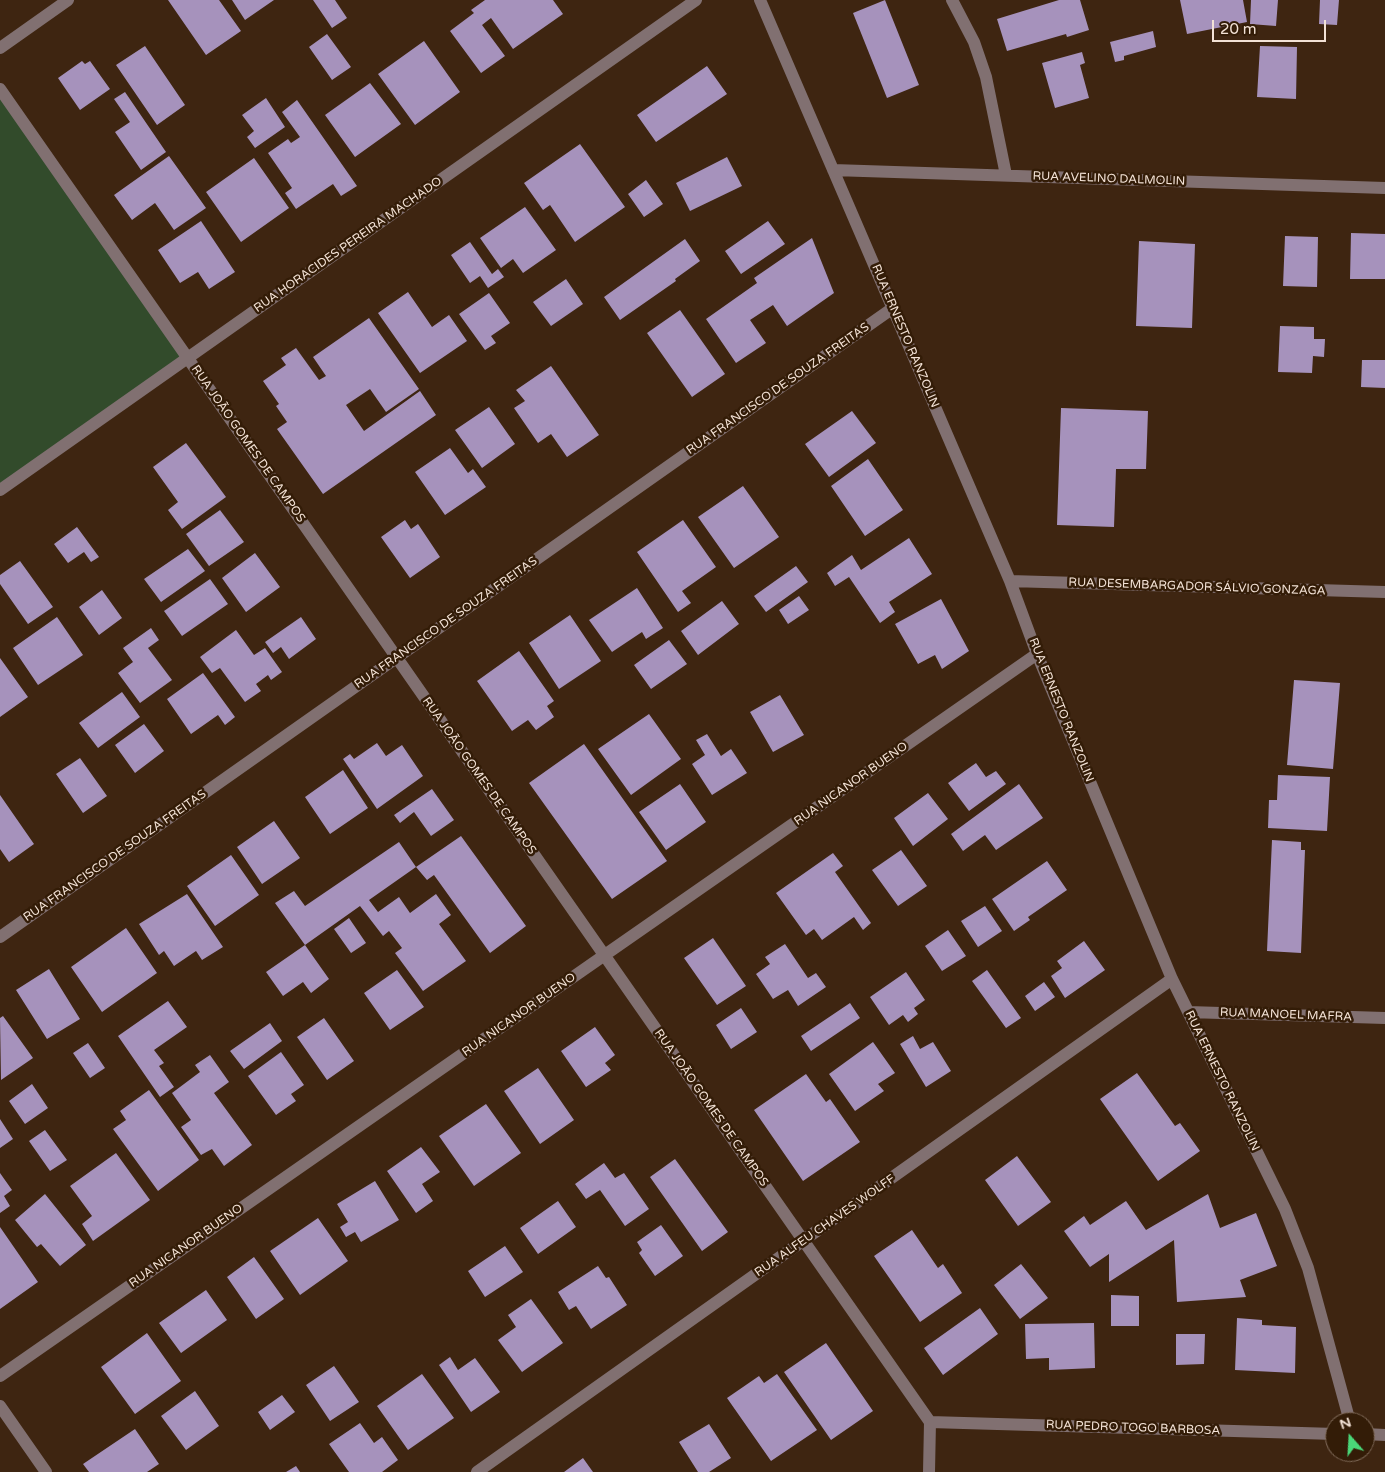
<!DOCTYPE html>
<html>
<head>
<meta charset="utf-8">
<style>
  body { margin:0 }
  #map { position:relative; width:1385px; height:1472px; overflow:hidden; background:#3e2511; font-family:"Varela Round",sans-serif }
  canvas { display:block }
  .north { position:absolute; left:1325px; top:1412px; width:50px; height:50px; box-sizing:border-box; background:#331c07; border:1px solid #806b5a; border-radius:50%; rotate:341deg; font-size:14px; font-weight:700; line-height:20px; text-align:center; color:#f3e2d6 }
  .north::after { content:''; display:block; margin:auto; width:18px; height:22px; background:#4ad778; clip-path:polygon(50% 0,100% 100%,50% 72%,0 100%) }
  .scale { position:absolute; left:1212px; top:20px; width:114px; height:22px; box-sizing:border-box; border:2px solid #f3e2d6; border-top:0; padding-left:6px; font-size:15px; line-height:18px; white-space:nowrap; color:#f3e2d6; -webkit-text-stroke:4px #331c07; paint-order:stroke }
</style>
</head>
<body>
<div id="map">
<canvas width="1385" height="1472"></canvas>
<div class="north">N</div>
<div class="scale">20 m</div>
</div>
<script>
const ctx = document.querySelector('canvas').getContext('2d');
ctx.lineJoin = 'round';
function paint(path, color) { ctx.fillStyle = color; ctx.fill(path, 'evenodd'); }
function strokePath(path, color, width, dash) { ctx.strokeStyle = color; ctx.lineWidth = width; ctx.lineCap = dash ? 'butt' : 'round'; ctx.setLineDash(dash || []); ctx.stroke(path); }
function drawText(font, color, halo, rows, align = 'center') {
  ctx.font = font + ' "Varela Round",sans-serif'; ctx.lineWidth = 5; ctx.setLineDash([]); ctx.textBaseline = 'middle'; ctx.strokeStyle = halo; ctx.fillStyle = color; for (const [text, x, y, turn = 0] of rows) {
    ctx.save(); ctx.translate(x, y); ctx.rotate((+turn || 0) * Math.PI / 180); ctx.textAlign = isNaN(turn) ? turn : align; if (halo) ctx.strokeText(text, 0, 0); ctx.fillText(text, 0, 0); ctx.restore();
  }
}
paint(new Path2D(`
  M0,89L188,358L0,490Z`), '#324b2b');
paint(new Path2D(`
  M168,0H219L241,31L206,55Z
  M232,0H274L245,20Z
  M313,0H335L347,18L332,28Z
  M485,0H553L563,14L513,49L491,18L482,25L505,56L481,73L450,31L474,13L471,10Z
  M885,0L919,85L887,98L853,13Z
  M1059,0H1080L1089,30L1067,37L1066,34L1007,51L997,19Z
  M1180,0H1243L1247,22L1187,34Z
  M1251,0H1278L1276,26L1250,24Z
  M1320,0H1339L1337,25L1319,24Z
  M1153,31L1156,47L1124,56V60L1115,62L1110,42Z
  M327,34L351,67L332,80L309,47Z
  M424,41L460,92L415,125L378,74Z
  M145,46L185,105L157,125L116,65Z
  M1260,46L1297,47L1296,99L1257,97Z
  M1082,52L1085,63L1080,65L1089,98L1055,108L1042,63Z
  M82,61L85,64L90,61L110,89L80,110L58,78Z
  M707,66L727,94L656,142L637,115Z
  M370,83L401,124L355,157L325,115Z
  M125,92L166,152L141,170L115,132L130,122L114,99Z
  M266,98L285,127L255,148L247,137L254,131L242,115Z
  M297,100L357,186L341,196L333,184L296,209L285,193L292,188L268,153L288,139L291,143L300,137L282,112Z
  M580,144L625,207L575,242L550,205L543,210L524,183Z
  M169,156L206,208L174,230L155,203L132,220L114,195Z
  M727,157L742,186L690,211L676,183Z
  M254,158L289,208L241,242L206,192Z
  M646,180L663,204L644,217L628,194Z
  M525,207L556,250L523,273L513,259L501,268L480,238Z
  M201,221L235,272L209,289L198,272L180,283L158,250Z
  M768,221L785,244L741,274L725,251Z
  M1351,233L1385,234V279H1350Z
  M1285,236L1318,237L1317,287L1283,286Z
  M812,238L834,293L787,326L773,305L750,320L766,343L736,363L706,319L757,283L754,278Z
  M685,239L700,261L675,279L676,281L620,320L604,297Z
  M1139,241L1195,244L1192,328L1136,326Z
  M470,242L492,274L498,269L504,277L488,288L480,276L470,283L451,255Z
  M566,279L583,304L551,326L533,302Z
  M408,292L432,327L449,315L467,341L420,373L378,313Z
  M489,293L510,323L491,336L496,343L485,350L459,314Z
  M680,310L725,374L692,397L647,333Z
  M369,318L419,389L386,412L370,389L346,405L364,431L420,391L436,415L323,494L277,429L287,422L276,406L279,404L263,381L286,365L281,358L296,348L319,380L326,376L313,357Z
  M1280,326L1314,327V339H1325L1324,357L1313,356L1312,373L1278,372Z
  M1362,360H1385V388L1361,387Z
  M551,366L599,435L567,457L551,434L538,443L514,408L525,401L516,390Z
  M489,407L515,444L482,468L455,430Z
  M1061,408L1148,411L1146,469H1116L1114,527L1057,525Z
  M852,411L876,443L829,477L805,444Z
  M186,443L226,497L182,529L168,510L178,502L153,467Z
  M450,448L468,473L473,469L486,487L445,515L415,472Z
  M868,459L903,510L865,536L831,486Z
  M743,486L779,537L734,568L698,517Z
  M220,510L244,542L209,566L186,534Z
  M405,520L411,529L418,524L440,557L410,578L381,537Z
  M683,520L716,567L682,591L691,603L678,612L637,552Z
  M77,527L99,557L91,562L84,552L68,563L54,544Z
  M909,538L932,574L889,602L895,612L880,623L849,577L835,586L827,573L852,555L861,570Z
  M188,549L205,571L161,602L144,579Z
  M255,553L280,587L246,612L222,578Z
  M20,561L53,607L28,624L0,584V575Z
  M796,566L808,582L766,612L754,596Z
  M210,579L228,604L182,636L164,611Z
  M637,588L663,628L646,639L642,632L612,652L589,620Z
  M102,590L122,618L99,635L79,607Z
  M799,596L809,610L788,624L779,610Z
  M941,599L969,651L942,669L935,655L918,664L895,624Z
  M722,601L739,624L698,655L681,631Z
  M570,615L601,661L559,689L529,643Z
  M57,617L83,655L38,685L13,648Z
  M301,617L316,639L289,659L281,647L273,653L265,642Z
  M151,628L159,640L148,648L172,680L140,703L118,673L133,662L123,648Z
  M236,630L254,655L265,648L282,672L271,680L268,675L256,684L261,691L245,702L220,668L212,673L200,657Z
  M669,640L687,664L651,689L634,665Z
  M519,651L554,701L547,706L554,717L536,730L528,720L512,731L477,681Z
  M0,658L28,697L0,717Z
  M203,673L235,717L225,725L218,715L191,734L167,699Z
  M1294,680L1340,683L1333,769L1287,765Z
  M122,692L140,717L98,748L79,723Z
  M780,695L804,735L773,752L750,712Z
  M649,714L681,759L631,795L598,749Z
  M144,724L164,751L135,773L115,745Z
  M707,734L721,756L731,749L747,773L712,795L692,764L705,755L696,740Z
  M377,743L386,756L402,745L423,776L377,809L343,759L350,754L354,759Z
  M584,744L667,861L612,899L529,783Z
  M80,758L107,796L83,813L56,774Z
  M976,763L986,777L996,771L1006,784L969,811L948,783Z
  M343,770L368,808L330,834L305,797Z
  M1278,775L1330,777L1327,831L1268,828L1269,800H1277Z
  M680,784L706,822L666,850L639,812Z
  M1019,784L1043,818L996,850L985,835L963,851L951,834Z
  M432,789L454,820L431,836L414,812L400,823L394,815Z
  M928,793L948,819L913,846L894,818Z
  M0,795L34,844L9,862L0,849Z
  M274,821L300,858L262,884L237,847Z
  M461,836L526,926L490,953L434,875L427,880L416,867Z
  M1272,840L1301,842V850H1305L1301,953L1267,951Z
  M399,842L416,867L369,900L378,912L399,897L410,913L436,894L451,915L439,924L466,961L423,991L395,953L402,948L389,931L383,936L360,906L305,945L329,979L311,993L303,982L283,996L266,972L305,945L275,903L294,891L305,906Z
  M901,850L927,886L898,906L872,870Z
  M833,853L843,866L835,872L871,923L863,930L854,917L822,940L814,929L806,935L776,893Z
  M231,855L259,895L215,926L187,886Z
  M1047,861L1067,890L1028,917L1030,920L1014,931L992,899Z
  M187,894L223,947L202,960L196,951L174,966L164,951L159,955L139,924Z
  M985,906L1002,931L978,947L961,921Z
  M349,918L366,943L351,953L334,929Z
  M126,928L157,973L102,1012L71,967Z
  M948,930L966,956L942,971L925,946Z
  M713,938L746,986L717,1005L684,958Z
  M1084,941L1105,970L1065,998L1051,976L1062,968L1057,961Z
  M785,944L808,978L816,973L826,987L798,1006L788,990L773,999L756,974L770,964L765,957Z
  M49,969L80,1019L47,1039L16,990Z
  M397,970L424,1007L390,1030L364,993Z
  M987,970L1021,1018L1006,1028L972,981Z
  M906,972L925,1000L914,1008L918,1014L908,1022L903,1015L889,1025L870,997Z
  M1044,982L1055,997L1035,1011L1025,996Z
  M168,1001L187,1027L154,1050L164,1063L159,1066L174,1087L160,1097L118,1036Z
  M850,1003L860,1018L811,1051L801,1036Z
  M741,1008L757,1032L731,1049L716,1025Z
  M3,1016L33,1058L1,1080L0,1018Z
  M324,1018L354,1061L327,1080L297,1037Z
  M270,1023L282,1041L244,1069L230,1051Z
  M595,1027L615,1055L605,1063L611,1070L586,1087L561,1051Z
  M913,1036L920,1049L933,1042L951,1071L926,1087L900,1044Z
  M873,1042L895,1073L878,1084L884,1091L855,1111L829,1074Z
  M88,1043L105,1068L90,1078L73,1053Z
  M281,1052L304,1085L291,1094L296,1101L276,1115L248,1076Z
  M210,1055L229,1082L214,1093L252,1145L224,1166L212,1149L201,1155L181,1127L191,1120L172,1093L200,1072L195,1065Z
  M538,1068L574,1120L540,1144L504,1091Z
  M1137,1073L1175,1126L1180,1123L1200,1151L1158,1181L1100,1099Z
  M806,1074L826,1102L830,1099L860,1142L803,1181L754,1110Z
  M32,1084L48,1108L25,1124L9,1101Z
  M149,1090L199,1160L158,1191L113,1129L126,1120L120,1111Z
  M486,1104L521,1153L474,1186L439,1136Z
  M0,1119L13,1139L0,1148Z
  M45,1130L67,1160L50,1171L29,1141Z
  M421,1147L440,1172L422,1184L433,1201L416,1213L387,1171Z
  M116,1153L150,1200L93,1241L82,1224L92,1216L70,1186Z
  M1017,1156L1051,1202L1018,1226L985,1180Z
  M675,1159L728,1232L702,1251L650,1177Z
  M604,1163L615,1178L624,1173L649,1209L625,1226L600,1190L586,1199L575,1184Z
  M0,1173L12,1190L4,1196L10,1206L0,1213Z
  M375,1181L399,1220L361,1242L355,1232L346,1237L340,1227L348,1222L337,1204Z
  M45,1194L86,1245L60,1266L41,1244L37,1247L15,1220Z
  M1208,1194L1220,1228L1256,1213L1277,1266L1240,1280L1246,1297L1177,1302L1174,1240L1109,1282V1254L1090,1267L1064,1231L1084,1216L1090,1225L1126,1201L1146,1230Z
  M558,1201L576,1227L538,1254L520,1228Z
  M318,1218L348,1261L300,1295L270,1251Z
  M661,1225L683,1256L655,1276L639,1253L642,1250L637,1242Z
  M0,1227L38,1282L0,1309Z
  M912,1230L938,1268L943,1264L962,1293L920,1322L874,1256Z
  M505,1246L523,1272L485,1297L468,1271Z
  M254,1257L284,1299L256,1319L227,1277Z
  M1021,1264L1048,1298L1020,1319L994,1285Z
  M598,1266L606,1278L609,1277L627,1305L591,1329L576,1306L569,1310L558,1292Z
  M206,1290L227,1320L181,1353L159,1323Z
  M1111,1295L1139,1296V1326H1111Z
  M531,1299L563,1343L522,1372L498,1340L516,1327L508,1315Z
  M980,1308L998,1334L943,1375L924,1348Z
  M1237,1318L1262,1320V1325L1296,1327L1295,1373L1235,1370Z
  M1094,1323L1095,1368L1049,1370V1358L1026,1359L1025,1324Z
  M147,1333L181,1381L135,1414L101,1367Z
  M1176,1334H1205L1204,1364L1176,1365Z
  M826,1343L873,1411L831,1440L784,1372Z
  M450,1357L458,1370L475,1358L500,1392L471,1412L439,1365Z
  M334,1366L359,1402L330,1421L306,1385Z
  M422,1374L454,1418L408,1450L377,1406Z
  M777,1374L817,1430L771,1461L727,1398L759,1376L764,1383Z
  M195,1391L219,1426L186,1450L161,1416Z
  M282,1395L295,1412L270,1430L258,1412Z
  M360,1423L374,1443L382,1437L398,1460L382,1472H349L329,1444Z
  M709,1424L731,1458L709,1472H698L679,1442Z
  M135,1429L159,1464L147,1472H89L83,1464Z
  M583,1458L593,1472H564Z
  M296,1466L300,1472H286Z`), '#a692bc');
strokePath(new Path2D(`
  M760,0L1010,581L1037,654L1172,979L1285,1209L1308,1268L1350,1422
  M952,0L974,42L986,77L1006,175
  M0,48L68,0
  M0,89L930,1422L929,1472
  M833,170L1385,188
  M0,490L696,0
  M1010,581L1385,592
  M0,937L893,308
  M1188,1012L1385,1018
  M0,1376L1037,654
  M0,1406L46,1472
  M930,1422L1335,1434
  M1365,1434L1385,1435
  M477,1472L1172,979`), '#817071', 12);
drawText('12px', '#f3e2d6', '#331c07', [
  ["RUA AVELINO DALMOLIN",1109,179,2],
  ["RUA HORACIDES PEREIRA MACHADO",348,245,-35],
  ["RUA ERNESTO RANZOLIN",905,336,67],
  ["RUA FRANCISCO DE SOUZA FREITAS",778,389,-35],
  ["RUA JOÃO GOMES DE CAMPOS",248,444,55],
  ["RUA DESEMBARGADOR SÁLVIO GONZAGA",1197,587,2],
  ["RUA FRANCISCO DE SOUZA FREITAS",446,623,-35],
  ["RUA ERNESTO RANZOLIN",1061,710,68],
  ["RUA JOÃO GOMES DE CAMPOS",479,776,55],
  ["RUA NICANOR BUENO",851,784,-35],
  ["RUA FRANCISCO DE SOUZA FREITAS",115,856,-35],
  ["RUA NICANOR BUENO",519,1015,-35],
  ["RUA MANOEL MAFRA",1286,1015,2],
  ["RUA ERNESTO RANZOLIN",1222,1081,64],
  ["RUA JOÃO GOMES DE CAMPOS",711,1108,55],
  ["RUA ALFEU CHAVES WOLFF",825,1226,-35],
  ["RUA NICANOR BUENO",186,1246,-35],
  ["RUA PEDRO TOGO BARBOSA",1133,1428,2]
]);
</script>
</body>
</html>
